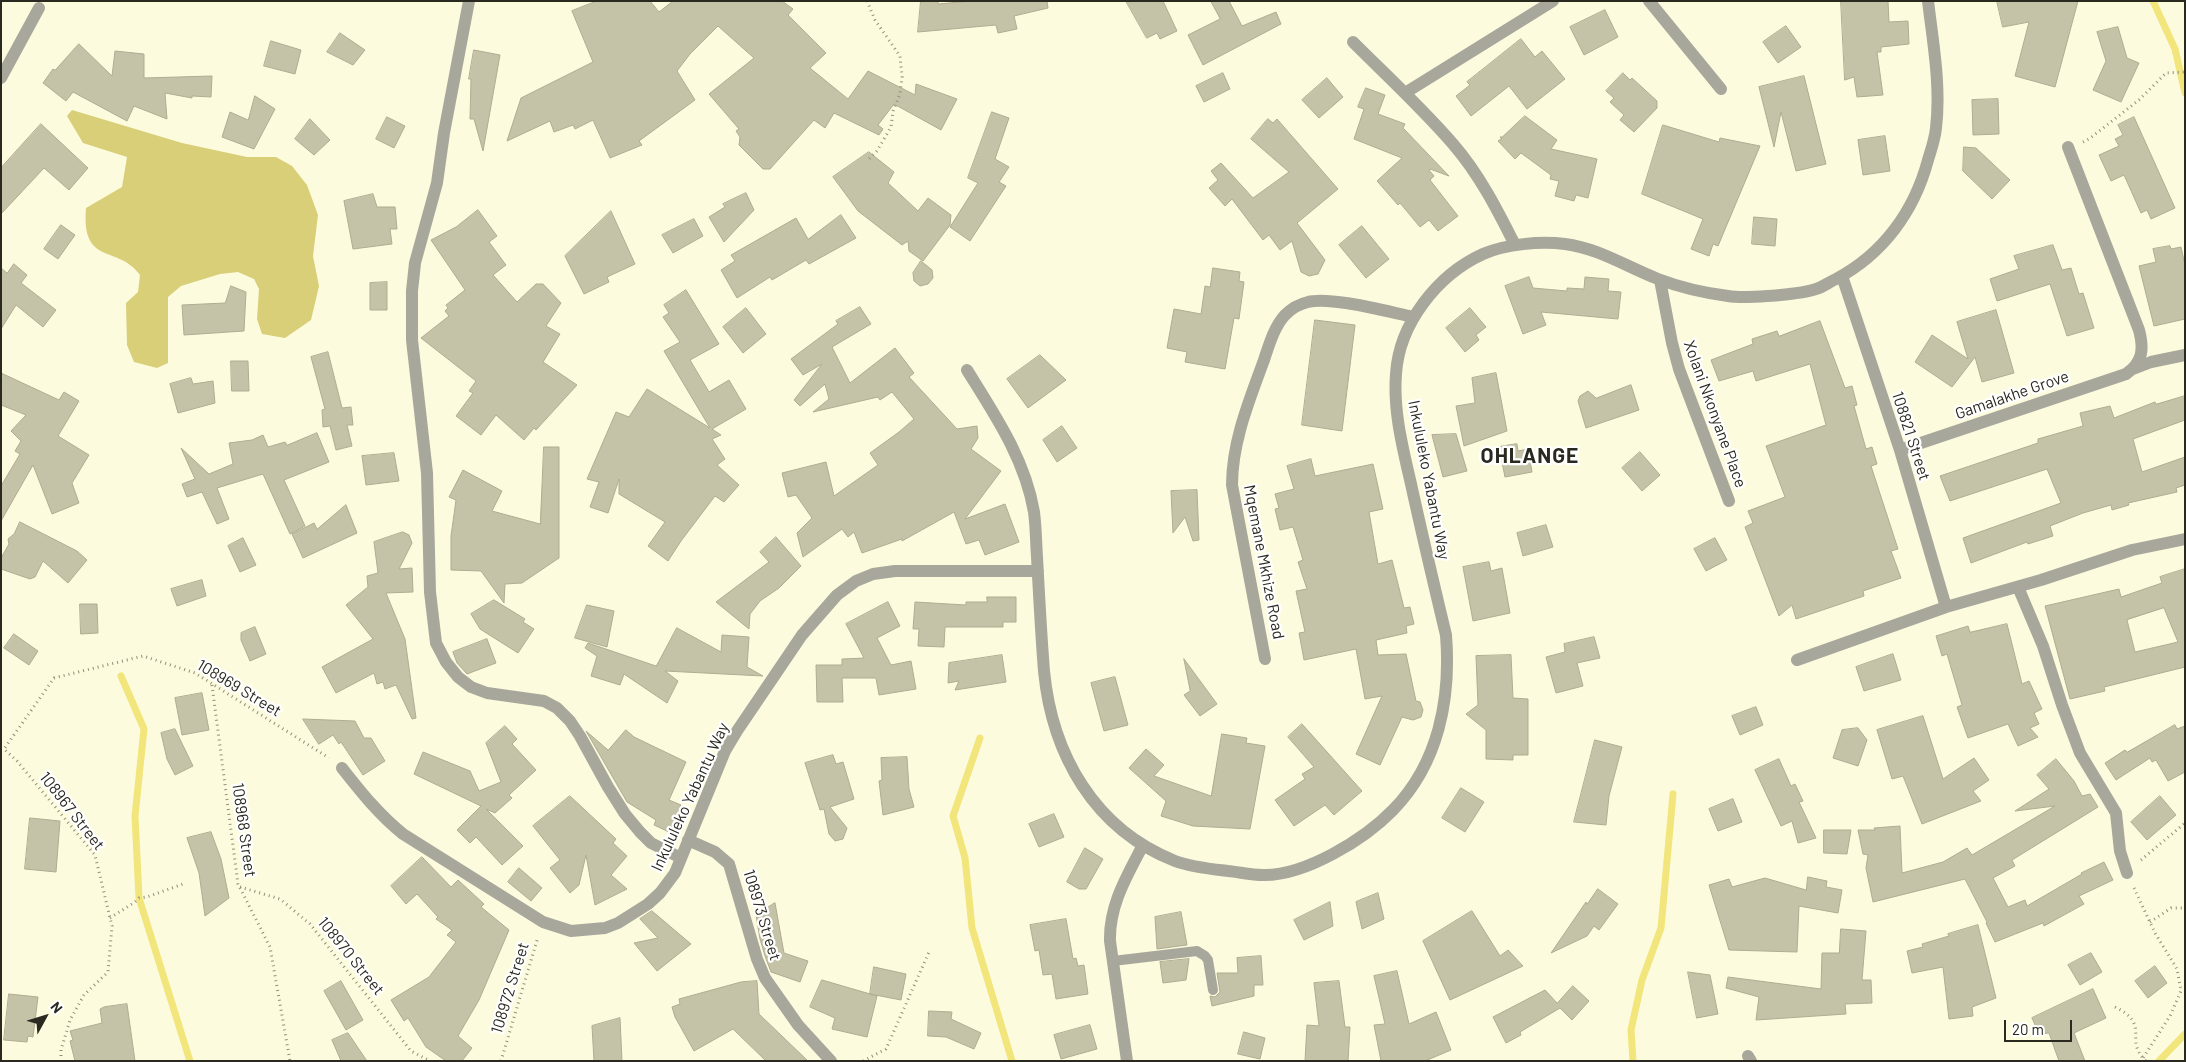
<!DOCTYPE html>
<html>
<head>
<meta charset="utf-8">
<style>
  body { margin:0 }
  #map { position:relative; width:2186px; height:1062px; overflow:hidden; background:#fdfbde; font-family:Barlow,sans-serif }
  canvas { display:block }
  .frame { position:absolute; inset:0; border:2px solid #2a291f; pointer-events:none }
  .north { position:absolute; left:20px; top:992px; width:50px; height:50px; -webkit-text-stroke:4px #fff; paint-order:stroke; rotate:51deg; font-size:14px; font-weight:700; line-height:20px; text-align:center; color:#2a291f }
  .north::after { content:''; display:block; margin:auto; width:18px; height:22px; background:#2a291f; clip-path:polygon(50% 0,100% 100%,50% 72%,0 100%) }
  .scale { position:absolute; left:2004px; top:1020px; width:68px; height:22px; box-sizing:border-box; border:2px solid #2a291f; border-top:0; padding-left:6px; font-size:15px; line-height:18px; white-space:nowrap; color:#2a291f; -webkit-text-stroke:4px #fff; paint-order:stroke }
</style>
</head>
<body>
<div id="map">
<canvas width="2186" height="1062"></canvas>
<div class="frame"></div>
<div class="north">N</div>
<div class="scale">20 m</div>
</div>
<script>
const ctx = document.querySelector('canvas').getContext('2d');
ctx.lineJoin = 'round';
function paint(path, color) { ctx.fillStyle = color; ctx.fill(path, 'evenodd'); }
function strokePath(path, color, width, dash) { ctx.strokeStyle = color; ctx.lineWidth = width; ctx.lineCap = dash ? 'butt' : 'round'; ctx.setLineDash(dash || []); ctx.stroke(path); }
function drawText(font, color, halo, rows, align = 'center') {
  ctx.font = font + ' Barlow,sans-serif'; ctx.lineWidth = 4.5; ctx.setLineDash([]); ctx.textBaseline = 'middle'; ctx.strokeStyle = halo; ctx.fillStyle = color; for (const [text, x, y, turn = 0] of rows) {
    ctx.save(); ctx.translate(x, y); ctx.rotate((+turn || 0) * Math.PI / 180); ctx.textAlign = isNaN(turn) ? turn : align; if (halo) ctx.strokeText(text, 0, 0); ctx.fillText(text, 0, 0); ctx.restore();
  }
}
paint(new Path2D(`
  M72,110L182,143L247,157H276L292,166L307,185L318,215L313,256L319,286L311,320L285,338L262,334L257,319L259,289L254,279L238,272L220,274L181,286L168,297V363L157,368L134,362L127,345L126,303L138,292L140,275C118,244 81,267 86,208L122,187L127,157L83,143L67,116Z`), '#d8cf78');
strokePath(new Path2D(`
  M2153,1L2175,49L2185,93
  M121,676L144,729L135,816L139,898L190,1061
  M980,738L953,816L965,858L972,928L1012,1061
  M1633,1061L1631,1030L1642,980L1661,928L1673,794
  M2159,1061L2185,1034`), '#f1e57c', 7);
const building = new Path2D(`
  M597,1H650L659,12L673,1H782L793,9L788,15L826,53L810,68L848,99L868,71L915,95L916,84L957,99L941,130L894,104L878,125L883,129L879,135L834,113L825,128L814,120L770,169H763L739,145L740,137L736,131L739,129L709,94L754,58L718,26L690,54L677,71L695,100L639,141L642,145L610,158L593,120L575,129L573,125L554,132L550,121L507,141L521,98L593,62L572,11Z
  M921,1H938V4L971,1H1047L1048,8L1014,16L1017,29L998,33L996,25L918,32Z
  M1126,1H1163L1177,31L1160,39L1157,33L1147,38Z
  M1211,1H1229L1242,26L1276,12L1281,24L1203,65L1188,35L1220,19Z
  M1841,1H1888L1889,22L1908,21L1909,44L1881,47V52H1877L1883,95L1857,97L1854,77L1845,80Z
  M1997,1H2078L2055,87L2015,76L2029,22L2003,27Z
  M1605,10L1618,37L1584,55L1570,27Z
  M1786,26L1801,47L1778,63L1763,42Z
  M2118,27L2127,58L2139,63L2121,102L2093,90L2106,61L2097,32Z
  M340,33L365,50L353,65L327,52Z
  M1521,39L1535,57L1542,51L1565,79L1527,109L1509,86L1471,116L1456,96L1470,85L1467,82Z
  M271,41L301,50L295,74L264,66Z
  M79,44L112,76L115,51L144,54V78L212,76L211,97L192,96V98L165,93L167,119L134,106L127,121L73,92L66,101L43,83L53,69L55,70Z
  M474,50L500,55L483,151L474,119H470L471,79H469Z
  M1223,73L1230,89L1204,102L1196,86Z
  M1623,73L1630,80L1632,78L1657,101V108L1634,132L1620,120L1624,115L1610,102L1614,98L1606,91Z
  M1804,76L1826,164L1796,171L1781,112L1774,147L1759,87Z
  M1327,78L1343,97L1319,118L1302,100Z
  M1366,88L1385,95L1378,114L1405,124L1403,128L1449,176L1430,169L1429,170L1434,176L1430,180L1458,216L1438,231L1429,220L1420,227L1400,203L1398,205L1377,181L1402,158L1354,139L1364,109L1358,107Z
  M255,96L275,109L254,149L222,137L230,112L248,120Z
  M1998,99L1999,134L1973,135L1972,100Z
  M992,112L1009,118L995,159L1009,167L999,182L1006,186L970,241L950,227L978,183L968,178Z
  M1525,116L1557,140L1551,149L1597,159L1588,198L1576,195L1574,201L1555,196L1559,181L1550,179L1551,175L1521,153L1515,159L1498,141L1502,138L1500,137H1502Z
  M387,117L405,126L394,148L376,139Z
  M2134,117L2175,208L2151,219L2147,210L2141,213L2124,175L2111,181L2099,155L2119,146L2115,139L2123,135L2118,125Z
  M310,119L330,140L314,155L295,139Z
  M1268,119L1273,123L1277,119L1338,189L1297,223L1325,260L1318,274L1309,276L1301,272L1292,241L1280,250L1269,235L1263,240L1232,199L1225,206L1209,188L1218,180L1211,171L1221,163L1253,198L1289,172L1251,139Z
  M41,124L88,168L69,190L44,168L1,214V168Z
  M1663,125L1719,142L1720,138L1760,146L1718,246L1713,244L1709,256L1691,249L1703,219L1642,194Z
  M1885,136L1890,171L1863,175L1858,140Z
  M1964,147L1976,148L2010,180L1992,199L1963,171Z
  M869,152L894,172L888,183L918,211L928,198L951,215L950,225L923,261L909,251L908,241L902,245L858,211L833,177Z
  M746,193L754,210L724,242L709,217L725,207L723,204Z
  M373,194L377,207H395L397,229H390L392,244L353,249L344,201Z
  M478,210L497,236L489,242L506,265L493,275L517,302L536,284H543L561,303L546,326L560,334L543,362L577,385L536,430L534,428L524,440L496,415L481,435L456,416L473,393L469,391L476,381L421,338L449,316L445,311L448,308L446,305L465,290L431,240L456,227Z
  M611,211L635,264L607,277L609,282L584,294L565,256Z
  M841,215L856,238L809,264L806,260L772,280L770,277L737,298L721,270L735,261L731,255L796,218L808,239Z
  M1754,217L1777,219L1775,246L1752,244Z
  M694,219L703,236L673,253L662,235Z
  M61,225L75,235L58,259L44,249Z
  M1362,226L1389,259L1366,278L1339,245Z
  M2053,245L2062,270L2071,268L2079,294L2083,293L2094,328L2067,336L2050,284L1997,301L1990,279L2019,269L2014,256Z
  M2170,246L2171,249L2181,247L2185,265V319L2154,326L2139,266L2156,262L2153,249Z
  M921,261L932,270L933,278L928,284L920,286L914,281L913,273Z
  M14,264L27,275L21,283L56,310L43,327L16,305L1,329V268L7,273Z
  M1213,268L1240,272L1239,281L1244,282L1239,319L1234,318L1225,369L1185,362L1187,352L1167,348L1174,309L1201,314L1205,286L1210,287Z
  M1529,277L1533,288L1567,291V288L1584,289L1585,277L1609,279L1608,291L1621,292L1618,319L1541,312L1546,325L1523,334L1505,286Z
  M387,282V310H370V283Z
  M231,286L246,292L244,331L184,335L182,305L225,303Z
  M686,290L719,344L690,360L709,392L729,380L746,409L712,429L721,435L712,439L725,459L717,465L739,485L724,502L715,496L681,541L668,561L648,546L665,522L619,494V479L608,513L590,507L599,482L587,479L616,412L629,417L647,389L710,428L664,351L680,342L663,317L669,313L664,305Z
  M860,307L871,324L832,347L850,383L895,348L914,373L909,377L957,429L977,426L978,438L971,449L1001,471L965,519L1005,504L1019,542L985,555L979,540L966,544L954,512L902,541V539L862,553L854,532L848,537L842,529L803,557L797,533L812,518L796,495L788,497L782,473L826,462L834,496L878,465L870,453L899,432L914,419L892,392L880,400L878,397L813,412L829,399L825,384L800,406L794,400L822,364L803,375L791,359L838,324L836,321Z
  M746,308L766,334L743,353L723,327Z
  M1470,308L1486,327L1476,335L1479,340L1465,352L1446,328Z
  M1996,310L2014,373L1982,382L1975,357L1952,387L1915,362L1932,335L1968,359L1957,322Z
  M1315,320L1355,325L1342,431L1302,425Z
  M1820,321L1845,388L1852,386L1857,405L1854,406L1866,449L1872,447L1877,464L1871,466L1898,549L1891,551L1901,578L1863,591L1864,596L1796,619L1792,605L1779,616L1745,527L1753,523L1748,511L1785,497L1766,446L1826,425L1810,364L1756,381L1753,371L1719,381L1711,360L1753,344L1752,339L1777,331L1779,336Z
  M328,352L342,408L351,407L353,425H347L352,446L336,450L330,426L323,427L322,410L325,409L311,357Z
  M1040,355L1066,380L1028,408L1007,379Z
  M231,361H248L249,391H232Z
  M1,373L59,400L64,392L79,401L58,436L89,455L72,483L79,503L52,514L33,465L1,521V486L20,454L15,451L21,441L11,431L26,415L1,405Z
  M1496,373L1507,431L1464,446L1456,406L1475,403L1472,378Z
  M191,378L193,384L213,381L215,403L178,413L170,384Z
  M1631,385L1639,410L1586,428L1578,401L1580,396L1588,391L1596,398Z
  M2185,396V420L2133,439L2142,472L2185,457V485L2176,488L2177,492L2128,503L2129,505L2112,510L2111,505L2083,513L2050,526L2053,536L2028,544L2027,542L1971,563L1963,538L2061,503L2047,469L1950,501L1940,476L2038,443V439L2083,426L2080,413L2110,406L2114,418L2155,402L2156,404Z
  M1062,426L1077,448L1057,462L1043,440Z
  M317,433L329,462L284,480L305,526L290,534L263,474L217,488L229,519L217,524L202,492L187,497L182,484L195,479L181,448L209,474L233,464L229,443L252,440L263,435L268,447L285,442L287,445Z
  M1456,434L1467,471L1443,477L1432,435Z
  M1517,444L1518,451L1528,449L1532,472L1505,477L1499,447Z
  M544,447H559V558L522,583L505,584L504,603L481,571L451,570V536L456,500L449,497L463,470L502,491L492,511L540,524Z
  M1640,452L1660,475L1642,491L1622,468Z
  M394,453L399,481L366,485L362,456Z
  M1311,459L1315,476L1373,464L1383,509L1369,512L1378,564L1392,560L1404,608L1410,607L1414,624L1406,626L1407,633L1376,640L1378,655L1406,654L1416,701L1420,702L1423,710L1421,717L1413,720L1402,717L1380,765L1356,754L1382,696L1365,699L1356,649L1304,660L1299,633L1305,632L1296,591L1307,589L1298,562L1303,560L1293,527L1280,530L1275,509L1279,508L1275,494L1294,489L1287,466Z
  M1197,490L1199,540L1193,541L1185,517L1173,533L1171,491Z
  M346,505L357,533L303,558L292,534L314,523L317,529Z
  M20,522L77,551L87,560L68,583L43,561L35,577L30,579L1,569V558L9,544L8,539L14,534Z
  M1546,525L1553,547L1523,556L1517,533Z
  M403,532L409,535L412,543L399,569L412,568L413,592L386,593L405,639L416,718L412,719L396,685L385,689L383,682L377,684L374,673L336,693L322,667L373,639L346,605L368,587L367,576L378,573L374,542Z
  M776,537L801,566L779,588L760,601L750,614L749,629L716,602L769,562L760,552Z
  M243,538L256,565L240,572L228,546Z
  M1715,538L1727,560L1706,571L1694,549Z
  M1489,562L1491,571L1502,568L1510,613L1473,621L1463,567Z
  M2185,569V667L2104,687L2105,691L2070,699L2045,606L2119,589L2121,597L2162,583L2160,577ZM2164,608L2178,642L2135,652L2127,620Z
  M202,580L206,596L177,606L171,589Z
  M987,597H1016V622H1003V627H945L944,647L918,646L919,629H913L915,602L966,605V602H987Z
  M494,600L525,619L523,622L534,629L518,653L480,629L471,614Z
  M888,602L900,626L877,638L891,665L911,661L916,689L879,695L876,678H842L843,702H817L816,665H842V659L864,658L846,624Z
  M80,604H97L98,633L81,634Z
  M587,605L614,611L607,647L575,638Z
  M2007,624L2022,684L2029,681L2042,709L2034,713L2039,724L2030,728L2038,737L2018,746L2008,724L1968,738L1957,707L1962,705L1947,654L1942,656L1936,636L1968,626L1970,632Z
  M255,627L266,654L250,661L241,640V633Z
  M677,628L721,652L722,635L749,637L747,667L763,676L665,671L678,681L667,703L624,674L620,685L591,676L597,656L585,648L588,643L656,666Z
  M14,634L38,651L29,665L4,648Z
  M1594,637L1600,658L1577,663L1583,686L1556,693L1546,657L1565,652L1564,644Z
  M487,639L496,663L467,674L457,663L453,652Z
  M1893,654L1901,680L1864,691L1856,667Z
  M1002,655L1006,682L955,690L959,681L948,683L949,663Z
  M1511,655L1513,698L1528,699V755H1513V760L1486,759V730L1466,714L1478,705L1476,656Z
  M1184,659L1217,704L1200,716L1184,695L1190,691Z
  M1115,677L1128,725L1104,731L1091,683Z
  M202,693L209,730L182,735L175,698Z
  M1756,707L1763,725L1740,735L1732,716Z
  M1923,716L1943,779L1974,758L1989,780L1973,791L1981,801L1922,824L1903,776L1892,779L1877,730Z
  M303,719L355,721L364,738H371L385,761L363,775L341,742L339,744L333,735L319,744Z
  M1302,724L1362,791L1334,815L1325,805L1294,826L1275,800L1305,779L1302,774L1314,767L1288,737Z
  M2175,725L2177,729L2185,726V772L2168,781L2156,760L2152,762L2150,758L2116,780L2105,763L2125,750L2127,752Z
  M505,726L517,739L512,744L536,770L509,795L512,798L495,813L486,809L523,846L502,865L476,837L470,843L457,830L481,806L414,774L423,752L470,771L479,791L501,782L486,743Z
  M1858,728L1867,740L1858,766L1833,758L1842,730Z
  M175,729L193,766L175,775L167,759L161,733Z
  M626,730L634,737L686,762L669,800L681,805L669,832L654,825L656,820L627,802L586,731L608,750Z
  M1222,734L1247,738L1246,743L1265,746L1250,829L1193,826L1161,816L1166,801L1129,768L1146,749L1164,765L1154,776L1211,796Z
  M1595,740L1622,747L1609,796L1606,825L1574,822Z
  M833,755L836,764L843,762L854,799L830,807L847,828L843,839L835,841L829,834L824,809L820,810L805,763Z
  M907,757L909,789L914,807L883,815L879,781L882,780L881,758Z
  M1779,759L1791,786L1795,784L1803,801L1799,802L1816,838L1798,843L1792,821L1781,826L1755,770Z
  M2056,759L2074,781L2082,796L2090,794L2098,807L2012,860L2015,866L1993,878L2008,907L2025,900L2027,906L2082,874L2081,873L2104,862L2113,880L2079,896L2084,904L2044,926L2043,923L1995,942L1986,923L1987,922L1965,879L1873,902L1866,868L1868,855L1863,854L1858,830H1875L1874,828L1900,826L1902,873L1943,862L1967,848L1972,855L2055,806L2015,811L2049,789L2037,775Z
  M1461,788L1484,802L1465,832L1442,818Z
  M570,796L616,839L613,843L627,856L611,875L627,889L595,905L586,855L579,885L570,893L550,868L560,860L533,826Z
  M2160,796L2176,815L2147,840L2131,822Z
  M1733,799L1742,822L1718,831L1709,809Z
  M1054,814L1064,837L1039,847L1029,824Z
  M30,818L60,821L56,872L25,869Z
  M1824,830H1851L1847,854L1824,853Z
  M211,832L221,859L229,898L205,916L199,873L187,838Z
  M1085,848L1103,859L1086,889H1079L1067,882Z
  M422,857L451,887L458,880L484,904L481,907L509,930L479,1000L458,1036L472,1048L462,1061H446L426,1047L408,1018L404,1021L391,1000L429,977L456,942L447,935L452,930L436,919L438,917L417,894L406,904L391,886Z
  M519,868L542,888L531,901L508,882Z
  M1808,877L1827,881L1826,887L1842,890L1838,913L1799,906L1797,952L1729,950L1709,885L1729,879L1732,887L1765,878L1806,890Z
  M1598,889L1618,904L1599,930L1594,926L1587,936L1551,953L1586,902L1587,904Z
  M1378,893L1384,919L1362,929L1356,902Z
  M1330,902L1333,926L1304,940L1294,920Z
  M775,903L784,953L808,961L800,982L771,972L765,956L760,939L756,915Z
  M652,911L691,944L657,971L634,943L658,938L640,919Z
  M1472,911L1500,956L1508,950L1523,966L1450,1000L1423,941Z
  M1181,912L1187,945L1157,949L1155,917Z
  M1066,919L1073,959L1076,958L1078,966L1084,965L1088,994L1056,999L1052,974L1043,975L1039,950L1035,951L1030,925Z
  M1978,925L1996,998L1972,1007L1973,1016L1949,1019L1943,967L1912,973L1907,951L1923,947L1922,944L1949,936L1948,934Z
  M1841,929L1866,931L1862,980H1871L1872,1003L1845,1004L1846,1014L1756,1020L1759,997L1726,988L1728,977L1821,989L1822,953H1839Z
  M2091,953L2102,972L2080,985L2068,965Z
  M1261,956L1263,985H1254V996L1212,1006L1210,996L1215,997L1220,992L1217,973H1238L1237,958Z
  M1189,959L1186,980L1163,983L1160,962Z
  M2155,966L2167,983L2148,998L2135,981Z
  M874,967L906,974L901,1000L870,994Z
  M1397,971L1409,1024L1436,1012L1451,1050L1425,1061H1381L1374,1025L1385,1024L1374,976Z
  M1688,972L1710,975L1718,1014L1697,1018Z
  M822,980L877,996L867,1037L832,1029L835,1018L810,1007Z
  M341,981L363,1020L346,1030L324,991Z
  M757,981L759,1014L808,1061H766L733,1029L694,1051L675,1017L672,1007L680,1004L679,999L741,982Z
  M1339,981L1345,1027H1350L1348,1061H1305L1307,1025L1319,1026L1314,983Z
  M1573,986L1589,1001L1572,1020L1560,1008L1520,1032L1521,1035L1506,1043L1493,1017L1545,990L1557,1003Z
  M2093,989L2106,1018L2074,1033L2085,1061H2059L2049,1033L2039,1034L2032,1018Z
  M9,994L38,997L33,1037L28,1036L27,1042L4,1040Z
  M127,1004L135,1061H75L70,1041L73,1040L70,1031L102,1023L100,1009L104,1007Z
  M929,1011L952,1012L951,1019L981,1033L974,1049L946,1037L928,1036Z
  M620,1018L622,1061H594L592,1026Z
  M1090,1025L1097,1049L1061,1059L1054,1035Z
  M1244,1032L1265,1038L1260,1059L1238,1054Z
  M348,1033L367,1061H341L332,1040Z`);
paint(building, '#c5c3a7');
strokePath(building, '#afac91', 1);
strokePath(new Path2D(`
  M867,1L875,20L900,56L902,77L900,94L893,111L891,127L877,151L869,159
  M2083,142L2089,139L2139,100L2166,73L2185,72
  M212,685L238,884L270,947L290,1061
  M2141,860L2185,823
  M240,887L280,899L310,924L411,1051L430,1061
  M2134,888L2155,933L2177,969L2181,991L2170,1016L2143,1058
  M110,918L135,902L139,898L147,897L183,884
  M2150,922L2171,908H2185
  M2115,1007C2152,1025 2123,1040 2146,1061
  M61,1061V1050L70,1020L84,995L108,972L112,926L95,855L17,761L4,749L54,678L143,656L195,673L329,758
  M501,1061L538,937
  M863,1061L886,1049L929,952`), '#908f7c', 3, [1, 4]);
strokePath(new Path2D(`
  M1113,961L1197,951L1205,956L1208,960L1213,990`), '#a8a79b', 10);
strokePath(new Path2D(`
  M469,1L444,133L437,183L415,263L412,291V340L427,473L430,592L436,643L446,662L458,677L471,687L487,693L544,701L557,708L570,721L580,736L608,787L625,814L640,832L651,843L681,858
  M1649,1L1721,89
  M1353,42C1386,75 1422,108 1453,144C1479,174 1497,209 1515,245
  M1,78L39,8
  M1405,93L1553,1
  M1842,276L1900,450L1946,607
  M1660,280L1672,343L1679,369L1729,501
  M2133,369L2151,362L2185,355
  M967,370C995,415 1025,459 1034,512C1036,527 1036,542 1037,557C1039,595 1041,633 1044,671C1052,754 1094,829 1175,861C1191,867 1211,869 1228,871C1239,872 1251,875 1263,875C1305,876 1365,839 1393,810C1439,763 1451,698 1446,635C1434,585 1422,534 1411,484C1403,449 1393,411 1396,374C1399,324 1437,275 1483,254C1506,244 1540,241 1565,244C1598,248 1627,267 1658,279C1679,287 1705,293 1728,296C1740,298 1754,297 1767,296C1783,295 1800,294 1816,289C1823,287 1829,282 1836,279C1883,254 1914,212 1928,160C1931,150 1935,139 1936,128C1941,86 1933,43 1928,1
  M1900,450L2126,374C2143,362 2144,349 2139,330L2068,147
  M2018,587L2043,646L2062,705L2080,753L2116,813L2120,851L2127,873
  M1265,659L1232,485C1232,442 1249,401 1264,360C1269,345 1274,327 1285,315C1291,309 1299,304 1308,302C1330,296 1389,312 1414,317
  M1797,660L1946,607L2041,580L2132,550L2185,539
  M342,768C361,792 379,815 403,834L543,922L571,931L605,928L618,923L648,904L660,893L675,873L725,751L737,731L802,635L837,595L856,581L873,574L895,571H1038
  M688,840L715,852L729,864L757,959L765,978L798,1025L831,1061
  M1748,1056L1751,1061
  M1127,1061L1110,941C1109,905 1127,876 1143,845`), '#a8a79b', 12);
drawText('16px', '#2a291f', '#fff', [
  ["Gamalakhe Grove",2012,395,-19],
  ["Xolani Nkonyane Place",1715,414,70],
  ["108821 Street",1911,436,72],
  ["Inkululeko Yabantu Way",1429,480,79],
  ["Mqemane Mkhize Road",1264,562,79],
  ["108969 Street",239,688,31],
  ["Inkululeko Yabantu Way",690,797,-65],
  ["108967 Street",72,811,52],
  ["108968 Street",244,830,82],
  ["108973 Street",762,915,73],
  ["108970 Street",351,956,51],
  ["108972 Street",510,988,-73]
]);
ctx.letterSpacing = '1px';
drawText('bold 21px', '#2a291f', '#fff', [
  ["OHLANGE",1530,456]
]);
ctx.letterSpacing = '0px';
</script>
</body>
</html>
